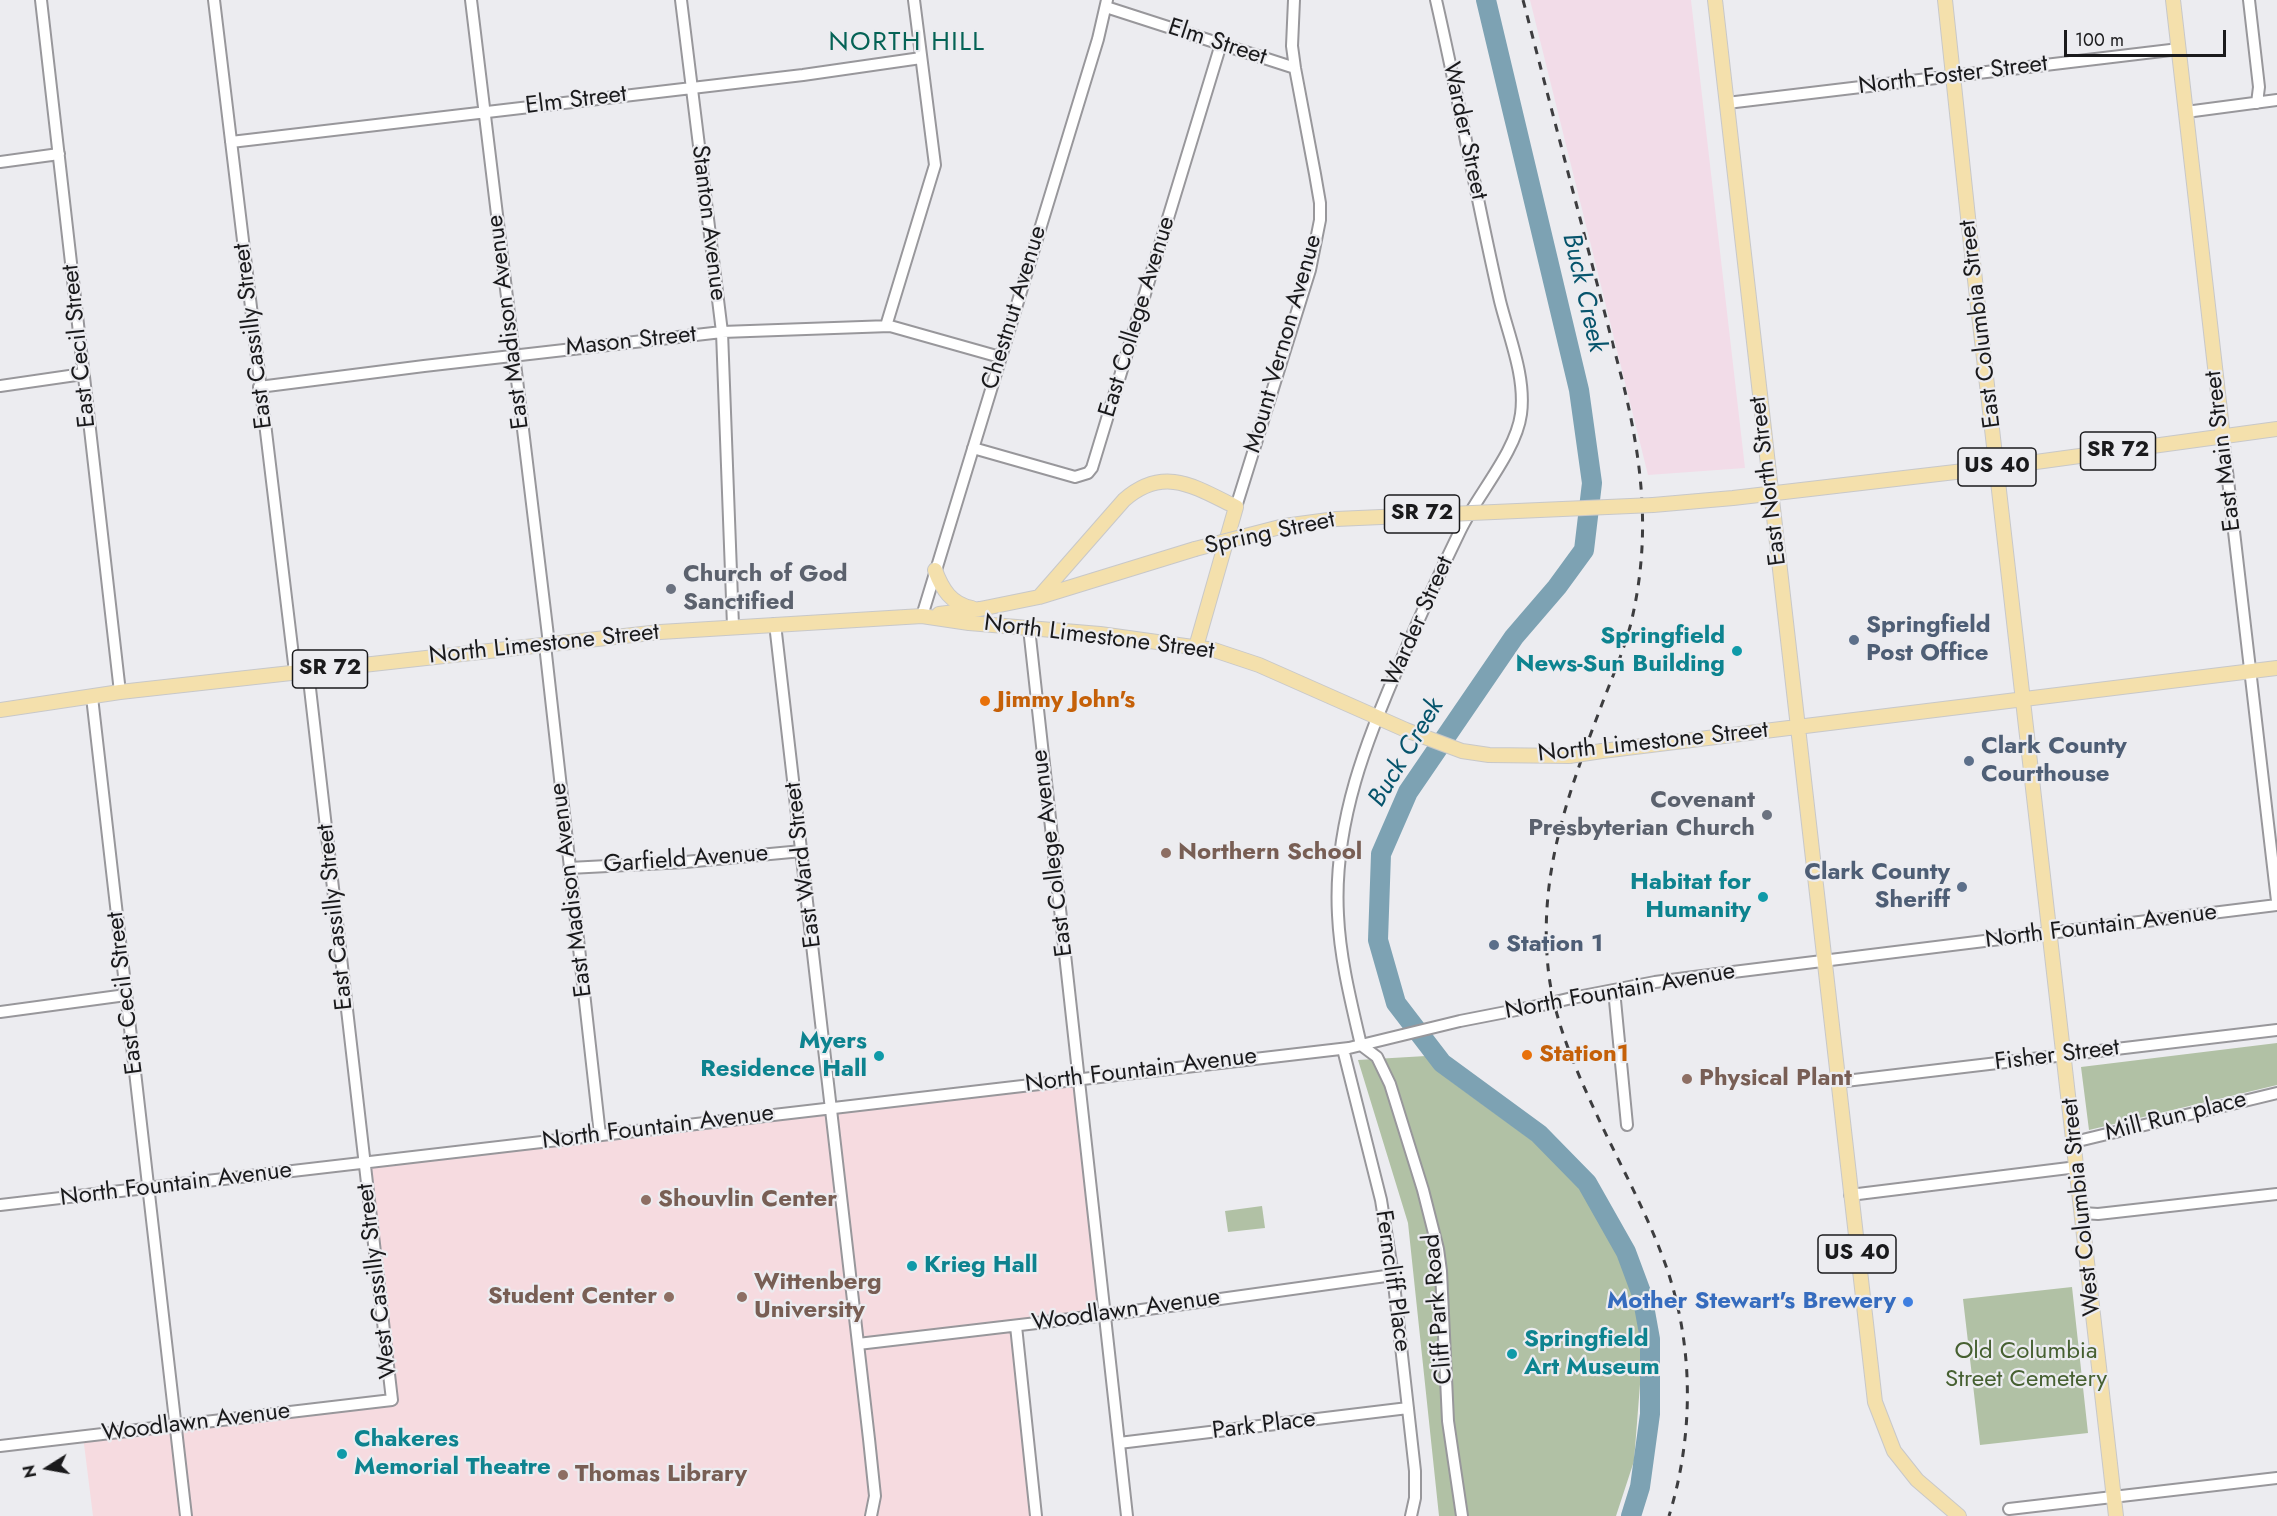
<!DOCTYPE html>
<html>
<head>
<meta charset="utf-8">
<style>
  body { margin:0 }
  #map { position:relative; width:2277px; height:1516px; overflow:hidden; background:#ececf0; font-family:Jost,sans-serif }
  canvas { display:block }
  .north { position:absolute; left:18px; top:1438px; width:60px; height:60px; -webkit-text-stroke:4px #ececf0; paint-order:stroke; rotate:259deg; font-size:16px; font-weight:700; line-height:24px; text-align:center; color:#1a1a1c }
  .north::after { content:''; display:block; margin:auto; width:21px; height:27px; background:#1a1a1c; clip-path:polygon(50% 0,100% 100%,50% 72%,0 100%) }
  .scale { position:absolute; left:2064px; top:30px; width:162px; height:27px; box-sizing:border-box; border:3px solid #1a1a1c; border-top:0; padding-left:8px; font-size:18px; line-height:21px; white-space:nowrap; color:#1a1a1c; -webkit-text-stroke:4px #ececf0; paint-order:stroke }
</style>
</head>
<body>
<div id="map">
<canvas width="2277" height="1516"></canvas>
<div class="north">N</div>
<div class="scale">100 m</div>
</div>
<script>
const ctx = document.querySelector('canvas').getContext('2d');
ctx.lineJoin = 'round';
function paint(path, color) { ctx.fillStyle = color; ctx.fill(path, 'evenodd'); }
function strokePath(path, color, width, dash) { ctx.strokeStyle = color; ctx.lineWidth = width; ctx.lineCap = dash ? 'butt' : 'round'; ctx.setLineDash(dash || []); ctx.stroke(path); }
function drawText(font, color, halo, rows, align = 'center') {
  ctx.font = font + ' Jost,sans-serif'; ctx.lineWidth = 4.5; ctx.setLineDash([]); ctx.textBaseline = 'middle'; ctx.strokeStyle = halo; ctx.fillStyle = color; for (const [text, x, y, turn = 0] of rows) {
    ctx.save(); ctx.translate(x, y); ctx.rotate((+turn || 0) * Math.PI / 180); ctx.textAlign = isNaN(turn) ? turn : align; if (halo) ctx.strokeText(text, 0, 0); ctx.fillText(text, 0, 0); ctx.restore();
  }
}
paint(new Path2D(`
  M1530,0H1691L1745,468L1648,475Z`), '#f2dce8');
paint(new Path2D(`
  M1079,1078L1105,1315L1016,1326L1036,1516H93L83,1436L392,1400L364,1162Z`), '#f6dbe0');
paint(new Path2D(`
  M2277,1043V1085L2089,1130L2081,1067Z
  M1426,1056L1448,1079L1534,1142L1579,1185L1622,1264L1636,1305L1642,1359L1634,1461L1616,1516H1439L1408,1223L1358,1060Z
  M1262,1206L1265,1228L1228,1232L1225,1211Z
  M2072,1287L2088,1433L1980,1445L1963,1299Z`), '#b1c1a5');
strokePath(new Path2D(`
  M1486,0L1579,390L1592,483L1584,550L1557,587L1514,637L1408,792L1381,854L1378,940L1396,1003L1442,1063L1539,1134L1587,1183L1626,1252L1642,1295L1650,1339V1414L1640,1487L1631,1516`), '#7da2b3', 20);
const minor = new Path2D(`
  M41,0L120,692
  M214,0L295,672
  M471,0L549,644
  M681,0L722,332L733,626
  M2249,0L2259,87L2257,103
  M1106,7L1295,68
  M1727,103L2179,49
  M2186,112L2277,100
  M231,142L803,75L921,58
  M0,162L59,154
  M886,326L935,165L914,0
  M0,386L83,374
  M259,387L424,366L722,332L890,326L1000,357
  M2223,437L2277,901
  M973,448L1075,477L1088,473L1092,468L1221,44
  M1236,507L1310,270L1320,220V203L1315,174L1295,68L1292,46L1294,0
  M922,616L1098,39L1107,0
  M775,624L869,1439L875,1496L871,1516
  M1029,628L1127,1516
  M545,645L600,1135
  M92,697L186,1516
  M569,868L685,862L802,851
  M1614,990L1627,1125
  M1572,998L1655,982L1733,972L2277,905
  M0,1012L126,995
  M1361,1045C1351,1002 1340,959 1338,915C1333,823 1367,738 1403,656C1421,614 1440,572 1460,531C1477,495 1516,452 1521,414C1526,377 1509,337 1500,301C1477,201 1459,100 1436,0
  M1361,1045L1377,1057L1390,1084L1423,1190L1438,1249L1441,1271L1448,1421L1462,1516
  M1343,1049L1381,1200L1393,1275L1415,1471V1498L1411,1516
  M1837,1082L2277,1030
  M2074,1142L2277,1093
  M1850,1195L2077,1167
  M0,1205L1349,1048L1460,1021L1542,1005
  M2082,1213L2098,1214L2277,1194
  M1016,1326L1036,1516
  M858,1344L1105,1315L1393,1275
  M1119,1443L1408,1408
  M0,1446L392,1400L308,671
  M2009,1509L2277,1478`);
const major = new Path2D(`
  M1715,0L1875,1402L1894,1451L1917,1480L1959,1516
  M1945,0L1970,236L2116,1516
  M2173,0L2223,437
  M2014,465L2277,429
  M1653,505L1733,498L1981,469
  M935,570C942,589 951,604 972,608
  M1039,597L1124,500C1164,465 1195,487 1236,507L1196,647
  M939,614L980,609L1039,597L1195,549
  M0,710L120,692L660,632L922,616L969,623L1100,634L1214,650L1259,665L1406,730L1462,751L1489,755L1569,756
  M1602,751L2277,668`);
strokePath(minor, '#98979b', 14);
strokePath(major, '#c8c8c9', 16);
strokePath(minor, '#fff', 10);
strokePath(major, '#f4e0ac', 14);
strokePath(new Path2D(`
  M1523,0L1623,383C1643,465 1651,539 1631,623C1623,654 1610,682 1599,712C1566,799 1537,880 1549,976C1556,1028 1580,1079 1602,1126C1624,1172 1649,1218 1666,1266C1694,1346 1694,1435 1669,1516`), '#3d3d3f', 3, [8, 8]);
const minorBridge = new Path2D(`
  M1542,1005L1572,998`);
const majorBridge = new Path2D(`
  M1981,469L2014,465
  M1195,549L1284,526L1336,519L1653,505
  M1569,756L1602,751`);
strokePath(minorBridge, '#98979b', 14, []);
strokePath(majorBridge, '#c8c8c9', 16, []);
strokePath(minorBridge, '#fff', 10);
strokePath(majorBridge, '#f4e0ac', 14);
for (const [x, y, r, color] of [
  [671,589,6,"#6b7280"],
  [1854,640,6,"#5c6f8a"],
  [1737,651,6,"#0f9aa8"],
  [985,701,6,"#e8710a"],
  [1969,761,6,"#5c6f8a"],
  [1767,815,6,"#6b7280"],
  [1166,853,6,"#8d6e63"],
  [1962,887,6,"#5c6f8a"],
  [1763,897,6,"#0f9aa8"],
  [1494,945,6,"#5c6f8a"],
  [1527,1055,6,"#e8710a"],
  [879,1056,6,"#0f9aa8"],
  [1687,1079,6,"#8d6e63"],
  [646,1200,6,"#8d6e63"],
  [912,1266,6,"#0f9aa8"],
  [669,1297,6,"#8d6e63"],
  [742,1297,6,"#8d6e63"],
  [1908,1302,6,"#3f7fe0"],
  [1512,1354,6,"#0f9aa8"],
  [342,1454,6,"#0f9aa8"],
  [563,1475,6,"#8d6e63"]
]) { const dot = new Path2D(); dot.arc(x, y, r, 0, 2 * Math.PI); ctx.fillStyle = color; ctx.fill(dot); strokePath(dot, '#ececf0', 2); }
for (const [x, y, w] of [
  [2118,451,75],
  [1997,467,78],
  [1422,514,75],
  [330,669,75],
  [1857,1254,78]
]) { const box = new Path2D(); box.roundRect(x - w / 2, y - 19, w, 38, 4.5); ctx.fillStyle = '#ececf0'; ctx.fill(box); strokePath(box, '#1a1a1c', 1.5); }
drawText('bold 22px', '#1a1a1c', null, [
  ["SR 72",2118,451],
  ["US 40",1997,467],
  ["SR 72",1422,514],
  ["SR 72",330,669],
  ["US 40",1857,1254]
]);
drawText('24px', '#1a1a1c', '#ececf0', [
  ["Elm Street",1217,43,18],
  ["North Foster Street",1953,76,-7],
  ["Elm Street",576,101,-7],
  ["Warder Street",1464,131,78],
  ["Stanton Avenue",708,223,83],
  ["Chestnut Avenue",1015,308,-73],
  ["East College Avenue",1138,317,-73],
  ["East Madison Avenue",509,322,-97],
  ["East Columbia Street",1981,324,-97],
  ["East Cassilly Street",254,336,-97],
  ["Mason Street",631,342,-6],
  ["Mount Vernon Avenue",1284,344,-74],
  ["East Cecil Street",80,346,-96],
  ["East Main Street",2224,451,-97],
  ["East North Street",1769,481,-97],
  ["Spring Street",1270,534,-12],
  ["Warder Street",1419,622,-66],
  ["North Limestone Street",1099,638,7],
  ["North Limestone Street",544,645,-6],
  ["North Limestone Street",1653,743,-6],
  ["East College Avenue",1053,853,-97],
  ["Garfield Avenue",686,860,-4],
  ["East Ward Street",804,865,-97],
  ["East Madison Avenue",572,890,-97],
  ["East Cassilly Street",336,917,-96],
  ["North Fountain Avenue",2101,927,-7],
  ["North Fountain Avenue",1620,992,-10],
  ["East Cecil Street",126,993,-97],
  ["Fisher Street",2057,1056,-7],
  ["North Fountain Avenue",1141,1071,-7],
  ["Mill Run place",2176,1117,-14],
  ["North Fountain Avenue",658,1128,-7],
  ["North Fountain Avenue",176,1185,-7],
  ["West Columbia Street",2082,1207,-96],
  ["West Cassilly Street",378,1281,-97],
  ["Ferncliff Place",1392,1281,82],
  ["Cliff Park Road",1439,1309,-95],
  ["Woodlawn Avenue",1126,1311,-8],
  ["Woodlawn Avenue",196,1423,-7],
  ["Park Place",1264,1426,-7]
]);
drawText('bold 24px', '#5b616d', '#ececf0', [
  ["Church of God",683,575],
  ["Sanctified",683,603],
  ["Covenant",1755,801,"right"],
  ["Presbyterian Church",1755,829,"right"]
], 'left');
drawText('bold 24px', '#4e5e75', '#ececf0', [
  ["Springfield",1866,626],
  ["Post Office",1866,654],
  ["Clark County",1981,747],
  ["Courthouse",1981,775],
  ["Clark County",1950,873,"right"],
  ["Sheriff",1950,901,"right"],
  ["Station 1",1506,945]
], 'left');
drawText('bold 24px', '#0d838f', '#ececf0', [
  ["Springfield",1725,637],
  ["News-Sun Building",1725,665],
  ["Habitat for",1751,883],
  ["Humanity",1751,911],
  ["Myers",867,1042],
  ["Residence Hall",867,1070],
  ["Krieg Hall",924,1266,"left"],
  ["Springfield",1524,1340,"left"],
  ["Art Museum",1524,1368,"left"],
  ["Chakeres",354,1440,"left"],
  ["Memorial Theatre",354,1468,"left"]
], 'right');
drawText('bold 24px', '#c56008', '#ececf0', [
  ["Jimmy John's",997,701],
  ["Station1",1539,1055]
], 'left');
drawText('bold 24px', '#785e54', '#ececf0', [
  ["Northern School",1178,853],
  ["Physical Plant",1699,1079],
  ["Shouvlin Center",658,1200],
  ["Wittenberg",754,1283],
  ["University",754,1311],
  ["Student Center",657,1297,"right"],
  ["Thomas Library",575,1475]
], 'left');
drawText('bold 24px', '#366cbe', '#ececf0', [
  ["Mother Stewart's Brewery",1896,1302]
], 'right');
drawText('24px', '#466031', '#ececf0', [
  ["Old Columbia",2026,1352],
  ["Street Cemetery",2026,1380]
]);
ctx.letterSpacing = '1.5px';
drawText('26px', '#056356', '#ececf0', [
  ["NORTH HILL",907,44]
]);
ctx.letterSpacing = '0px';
drawText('italic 26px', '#06546c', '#ececf0', [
  ["Buck Creek",1583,293,77],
  ["Buck Creek",1407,753,-59]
]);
</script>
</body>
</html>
